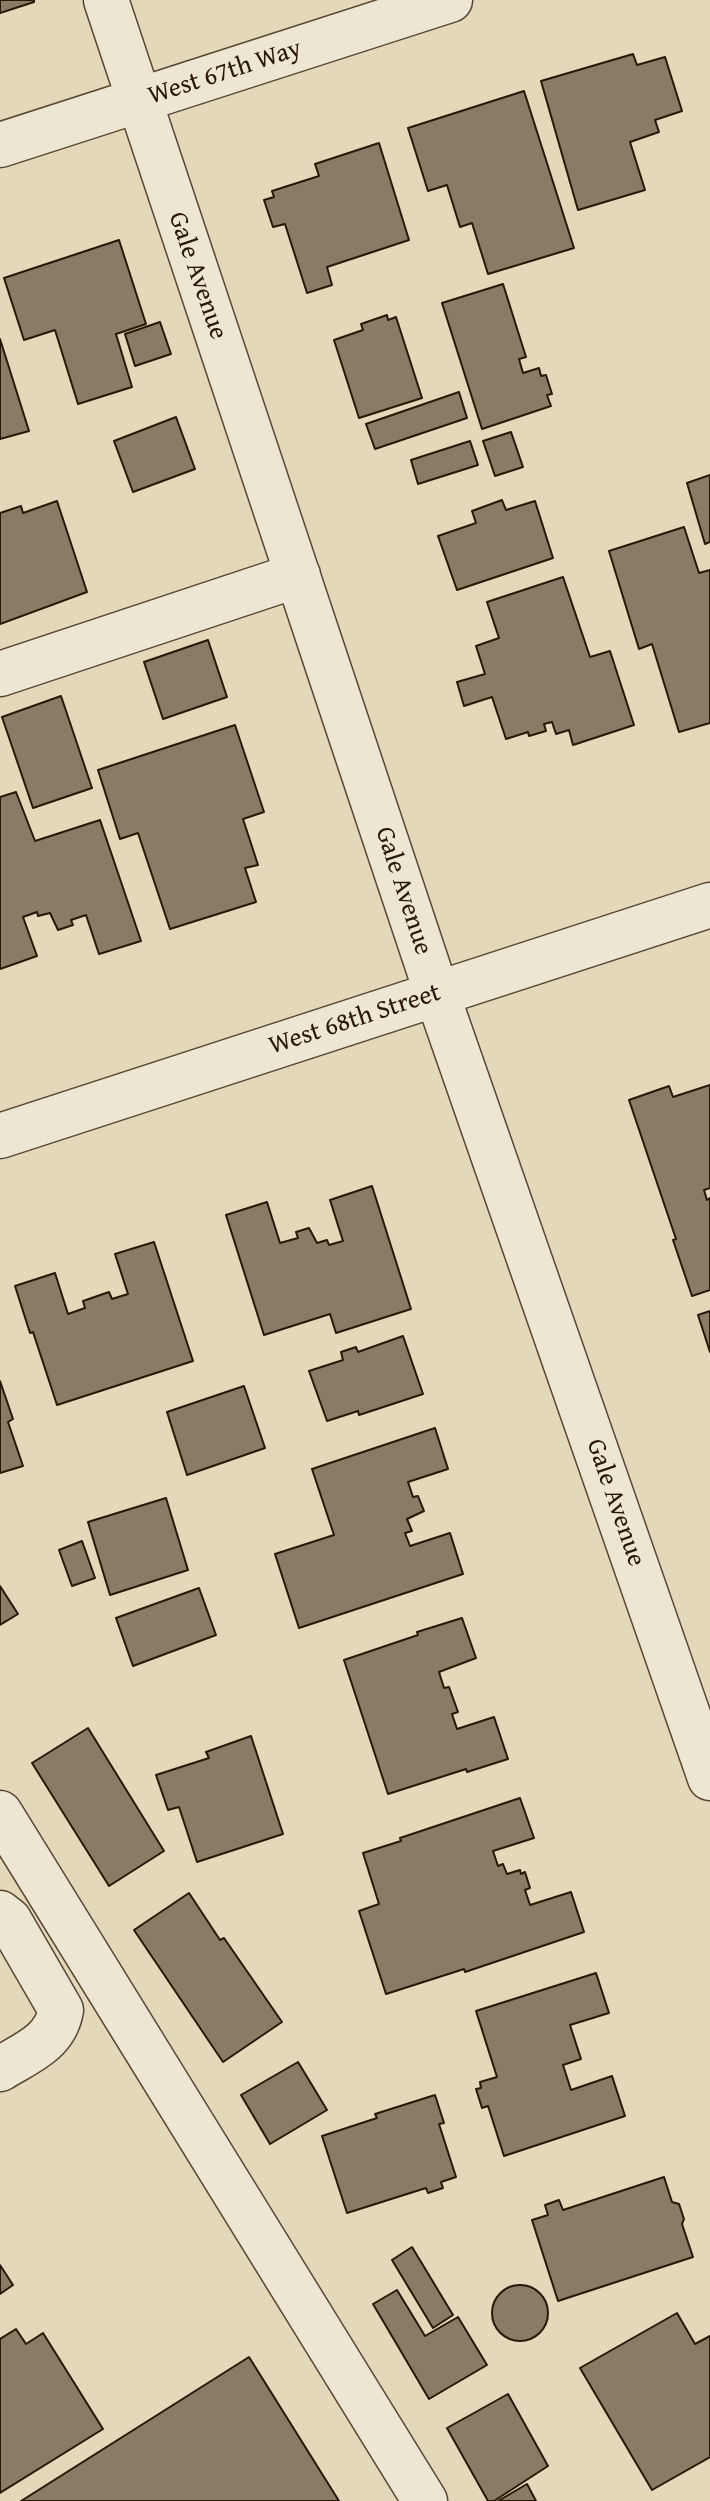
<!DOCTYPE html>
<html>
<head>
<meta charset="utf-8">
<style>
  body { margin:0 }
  canvas { display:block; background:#e3d8ba }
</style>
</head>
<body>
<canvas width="710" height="2501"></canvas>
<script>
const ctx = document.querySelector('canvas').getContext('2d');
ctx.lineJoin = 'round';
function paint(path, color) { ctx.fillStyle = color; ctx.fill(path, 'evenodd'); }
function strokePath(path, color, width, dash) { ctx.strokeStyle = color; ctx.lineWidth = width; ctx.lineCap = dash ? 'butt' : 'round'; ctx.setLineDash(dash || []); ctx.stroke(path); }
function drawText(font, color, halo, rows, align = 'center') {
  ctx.font = font + ' "Gentium Book Plus",serif'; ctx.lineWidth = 6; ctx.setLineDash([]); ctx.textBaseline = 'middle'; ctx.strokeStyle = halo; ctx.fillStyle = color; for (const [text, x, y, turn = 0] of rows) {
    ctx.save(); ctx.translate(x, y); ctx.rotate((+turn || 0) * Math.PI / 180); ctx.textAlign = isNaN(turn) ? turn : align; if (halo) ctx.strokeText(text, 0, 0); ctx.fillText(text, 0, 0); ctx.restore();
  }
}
const building = new Path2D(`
  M0,0H34V2L0,13Z
  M633,54L637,65L665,57L682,111L655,120L659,132L630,142L645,190L578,210L541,81Z
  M524,91L574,248L488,274L472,223L460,227L447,185L428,191L408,128Z
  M379,143L409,240L327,267L332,285L307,293L285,224L273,227L264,200L274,197L272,191L319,176L315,164Z
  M119,240L146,324L116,334L132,387L78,404L55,330L24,340L4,278Z
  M503,284L526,357L519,359L523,373L539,368L541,376L546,375L552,394L547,395L551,406L482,429L442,303Z
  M387,315L388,320L396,317L422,398L359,418L334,340L363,330L361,324Z
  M160,322L171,354L135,366L125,334Z
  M0,339L29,431L0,439Z
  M459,392L467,418L375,449L366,424Z
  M176,417L195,469L133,492L114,441Z
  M511,432L523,467L495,476L483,441Z
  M470,441L478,465L418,484L411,460Z
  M710,475V542L705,544L687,483Z
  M502,500L506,510L535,501L553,558L457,590L438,536L476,523L472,511Z
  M57,501L87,592L0,624V513L21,506L23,513Z
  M684,527L699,573L710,570V723L679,732L652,644L639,649L609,551Z
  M563,577L590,657L610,651L634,725L573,745L569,730L556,734L552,722L544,724L546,731L529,736L528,732L506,739L492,697L464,706L457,682L485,674L476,646L499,638L487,602Z
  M208,640L227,697L163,719L144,662Z
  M61,696L92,788L33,808L2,717Z
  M235,725L264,812L243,819L258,865L245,868L256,902L170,929L138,833L120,839L98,770Z
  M16,792L35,841L100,820L141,941L99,954L86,915L71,920L73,925L58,930L50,913L38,916L37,912L23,917L37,956L0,969V797Z
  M710,1085V1188L704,1190L707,1200L710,1198V1290L692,1296L673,1240L676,1239L629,1100L669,1086L673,1097Z
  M372,1186L411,1309L336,1333L330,1314L264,1335L226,1215L267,1202L280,1243L298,1238L296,1232L309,1228L317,1243L327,1240L329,1245L343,1241L330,1200Z
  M154,1242L193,1361L57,1405L33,1332L30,1333L15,1286L55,1273L68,1314L85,1308L83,1301L109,1292L112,1299L128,1294L115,1254Z
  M710,1311V1352L698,1315Z
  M403,1336L423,1394L359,1415L358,1411L327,1421L309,1371L343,1360L341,1352L356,1347L358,1352Z
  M0,1381L13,1419L8,1422L23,1466L0,1473Z
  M244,1386L265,1448L187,1475L167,1412Z
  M435,1428L448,1469L408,1482L413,1497L418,1496L424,1511L407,1519L412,1531L405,1533L410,1546L450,1533L463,1574L299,1628L275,1554L334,1535L312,1469Z
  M166,1498L188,1570L110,1595L88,1522Z
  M82,1541L95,1578L72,1586L59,1550Z
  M0,1586L18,1614L0,1625Z
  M199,1588L216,1635L133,1666L116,1618Z
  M462,1618L476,1658L439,1672L444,1688L449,1687L458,1712L452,1714L457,1729L494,1717L508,1759L467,1772L466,1769L388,1794L344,1660L418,1635L417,1632Z
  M88,1728L164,1851L109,1886L32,1763Z
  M251,1736L283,1834L197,1862L179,1807L168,1810L156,1775L209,1758L206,1752Z
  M520,1798L534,1838L493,1851L498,1866L503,1864L507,1874L520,1870L521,1874L525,1872L530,1888L525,1890L530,1905L571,1892L584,1932L465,1972L464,1969L386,1994L359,1911L379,1904L363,1853L401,1841L400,1838Z
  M189,1893L220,1940L224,1938L282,2022L223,2062L134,1930Z
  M596,1973L609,2013L570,2025L581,2059L563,2065L571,2090L612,2076L625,2116L504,2156L488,2106L482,2108L476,2089L481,2088L480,2082L497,2077L476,2011Z
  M298,2062L327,2110L270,2144L241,2095Z
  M435,2095L444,2123L439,2124L456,2177L441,2182L443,2188L428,2193L426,2188L347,2213L322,2136L377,2118L375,2114Z
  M664,2177L672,2202L679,2204L684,2219L682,2224L693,2257L558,2301L532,2220L548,2215L545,2205L559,2200L563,2210Z
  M412,2247L453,2315L433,2328L392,2260Z
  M0,2265L13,2285L0,2294Z
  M492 2313a28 28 0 1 1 56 0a28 28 0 1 1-56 0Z
  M397,2290L425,2336L458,2317L487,2365L429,2399L373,2304Z
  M677,2313L695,2344L710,2336V2457L652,2490L580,2368Z
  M16,2329L26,2344L43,2333L103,2429L0,2493V2339Z
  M249,2357L339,2501H21Z
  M508,2394L548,2466L494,2501H488L447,2428Z
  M527,2484L536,2501H498Z`);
paint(building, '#897c64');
strokePath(building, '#281806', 2);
const minor = new Path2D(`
  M106,0L437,994L710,1778
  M0,145L450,0
  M0,674L298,575
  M0,1136L710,905
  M0,1813L425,2501
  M0,1913L9,1920L61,2010C55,2043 26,2053 0,2069`);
strokePath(minor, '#574833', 47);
strokePath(minor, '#ede6d2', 44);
drawText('26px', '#281806', '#ede6d2', [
  ["West 67th Way",225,73,-18],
  ["Gale Avenue",197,276,71],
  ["Gale Avenue",403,891,72],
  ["West 68th Street",355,1020,-18],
  ["Gale Avenue",615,1503,71]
]);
</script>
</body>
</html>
